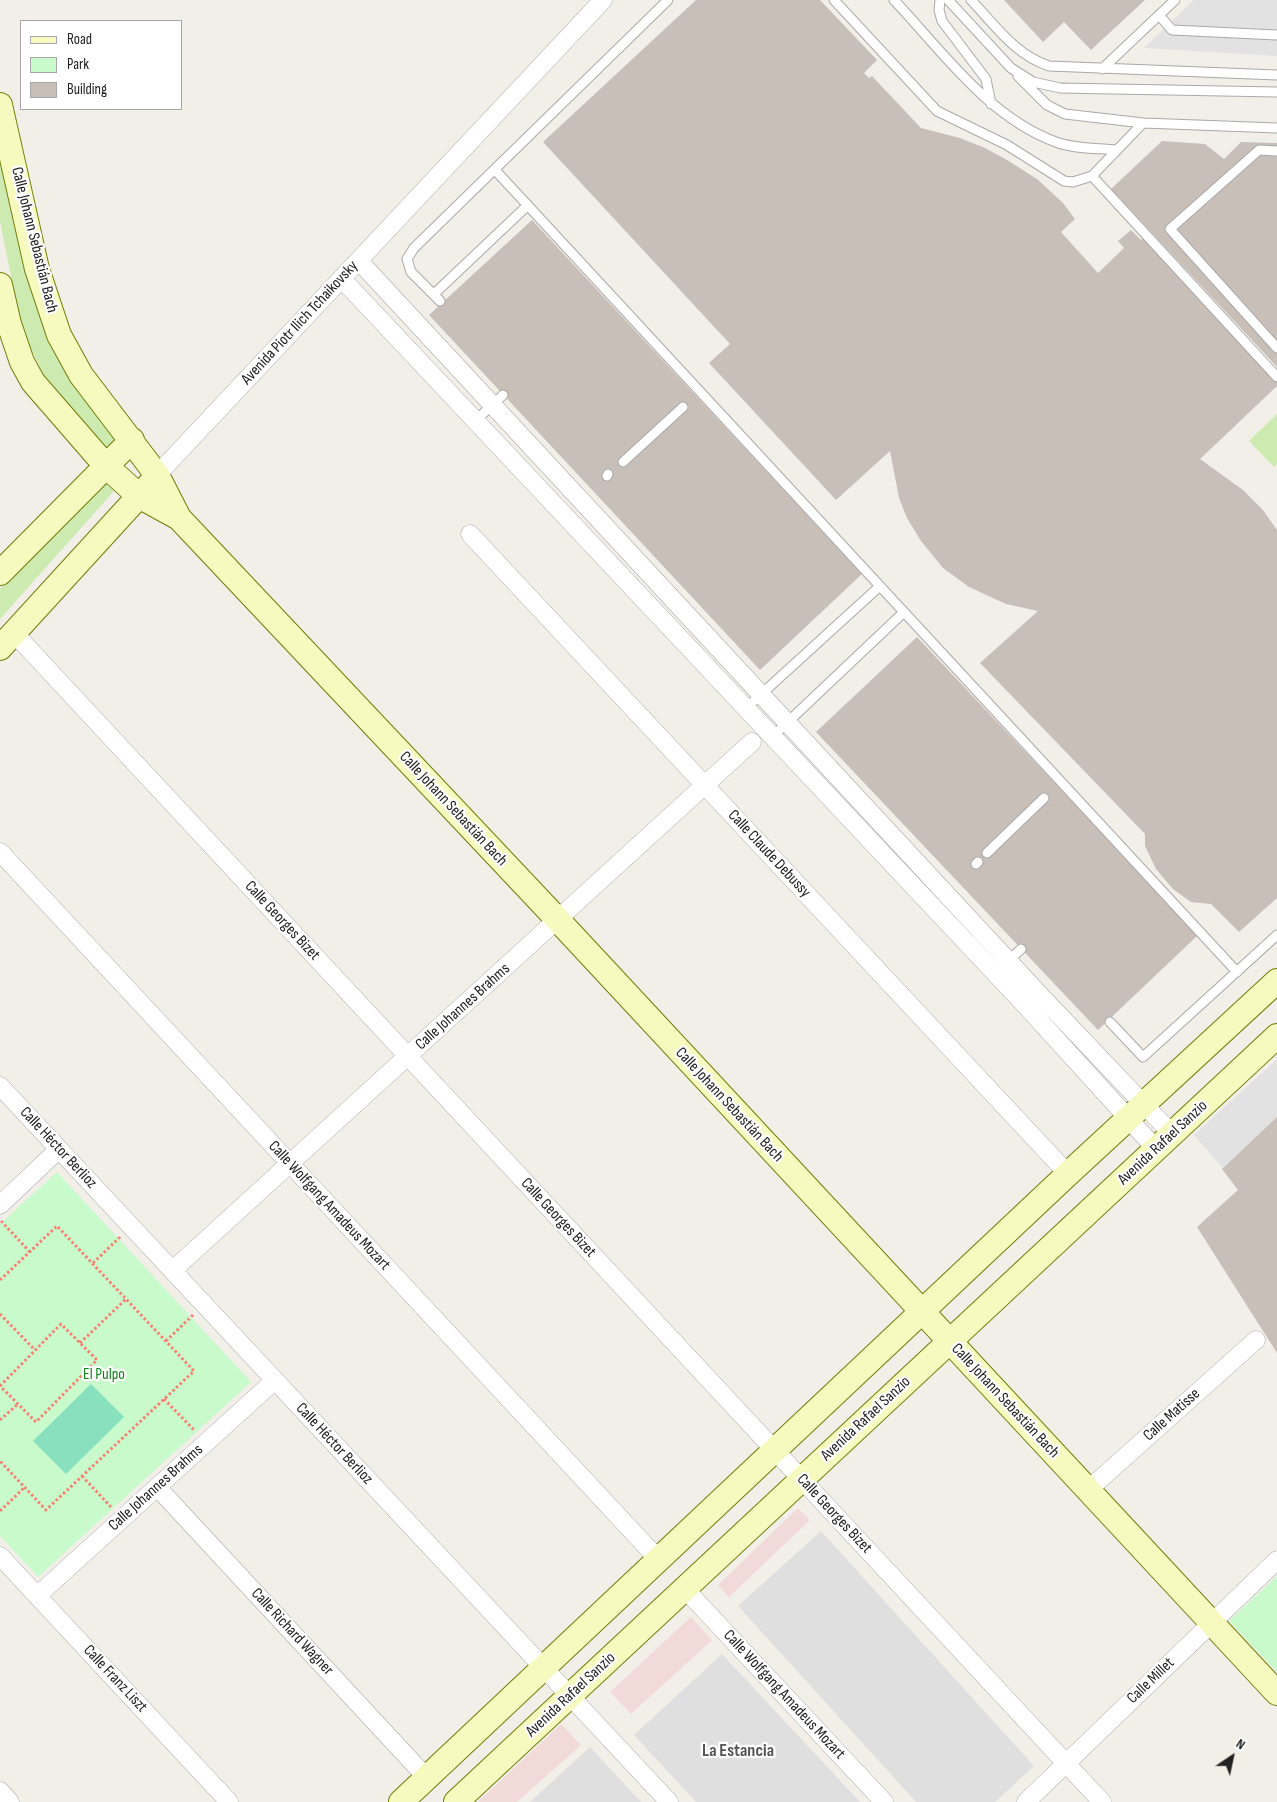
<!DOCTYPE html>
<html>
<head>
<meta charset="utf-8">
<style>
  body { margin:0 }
  #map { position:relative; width:1277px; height:1802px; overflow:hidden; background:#f2efe9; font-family:"Sofia Sans Condensed",sans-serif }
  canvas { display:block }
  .legend { position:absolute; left:20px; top:20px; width:162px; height:90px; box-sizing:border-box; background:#fff; border:1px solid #a7a7a7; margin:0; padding:6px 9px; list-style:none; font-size:15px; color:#222 }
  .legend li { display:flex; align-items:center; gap:10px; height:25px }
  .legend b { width:25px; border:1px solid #a7a7a7 }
  .north { position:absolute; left:1207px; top:1732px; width:50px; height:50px; -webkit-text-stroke:4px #fff; paint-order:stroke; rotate:34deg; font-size:14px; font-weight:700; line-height:20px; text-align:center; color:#222 }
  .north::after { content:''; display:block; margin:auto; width:18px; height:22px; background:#222; clip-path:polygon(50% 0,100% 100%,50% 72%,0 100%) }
</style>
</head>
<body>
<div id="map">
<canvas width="1277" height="1802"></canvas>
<ul class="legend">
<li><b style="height:6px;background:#f7fabf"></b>Road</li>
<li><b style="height:14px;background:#c8facc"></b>Park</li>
<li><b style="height:14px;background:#c7bfb8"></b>Building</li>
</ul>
<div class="north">N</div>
</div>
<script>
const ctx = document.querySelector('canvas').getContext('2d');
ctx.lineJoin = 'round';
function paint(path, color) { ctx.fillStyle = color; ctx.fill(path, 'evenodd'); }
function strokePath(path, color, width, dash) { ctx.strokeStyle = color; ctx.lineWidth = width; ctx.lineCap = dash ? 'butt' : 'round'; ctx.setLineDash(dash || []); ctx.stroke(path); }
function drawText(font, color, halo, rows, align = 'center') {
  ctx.font = font + ' "Sofia Sans Condensed",sans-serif'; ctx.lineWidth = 4.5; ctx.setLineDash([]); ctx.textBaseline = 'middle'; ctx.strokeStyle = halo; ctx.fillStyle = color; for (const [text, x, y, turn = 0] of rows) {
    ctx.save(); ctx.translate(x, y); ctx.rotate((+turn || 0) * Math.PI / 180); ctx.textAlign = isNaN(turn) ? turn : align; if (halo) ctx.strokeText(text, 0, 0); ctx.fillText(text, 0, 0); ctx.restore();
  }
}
paint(new Path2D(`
  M821,1531L1034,1766L995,1802H916L738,1606Z
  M722,1654L860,1802H696L634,1735Z
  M590,1747L641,1802H530Z`), '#e0dfdf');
paint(new Path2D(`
  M798,1508L810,1520L729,1597L718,1585Z
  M691,1617L712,1640L631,1714L610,1692Z
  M561,1724L581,1745L517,1802H478Z`), '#f2dad9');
paint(new Path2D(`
  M0,150L31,280L123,437L107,454L48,384L21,328L0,221Z
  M1277,414V464L1274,467L1249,441Z
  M105,483L114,491L0,619V589Z`), '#cdebb0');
paint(new Path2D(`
  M57,1172L251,1382L38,1577L0,1536V1224Z
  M1277,1576V1672L1229,1621Z`), '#c8facc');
paint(new Path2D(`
  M91,1384L124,1417L66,1474L33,1441Z`), '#88e0be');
paint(new Path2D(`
  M1194,0H1277V56L1144,48Z
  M1277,1059V1117L1223,1168L1194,1135Z`), '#e2e2e2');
paint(new Path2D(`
  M696,0H820L877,60L864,73L869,78L872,76L921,128L960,138L985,148L1007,160L1037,179L1063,203L1075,219L1061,232L1098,273L1124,248L1118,241L1131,230L1141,240L1143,238L1277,381V386L1200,459L1243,490L1263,510L1277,530V898L1239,932L1211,904L1191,902L1173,889L1156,869L1145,846V834L980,663L1038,611L1006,604L969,587L943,568L921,541L907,518L899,498L890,451L836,500L709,363L730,344L543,142Z
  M1004,0H1145L1091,50L1064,22L1043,42Z
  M1162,141L1205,144L1224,159L1241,142L1277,143V367L1111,189Z
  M532,220L862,574L760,670L429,315Z
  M917,637L1198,935L1098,1030L816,732Z
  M1277,1117V1353L1197,1227L1238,1190L1222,1169Z`), '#c7bfb8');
const lane = new Path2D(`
  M834,0L937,111L1007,145L1064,181L1073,182L1092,176L1143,123
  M894,0C941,50 989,118 1056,142C1074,149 1097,148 1116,150
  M940,0L939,10L942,21L986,79L991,104
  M948,0L1011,68L1033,82L1060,88L1277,92
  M971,0C995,25 1015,55 1049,66L1277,75
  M1159,15L1172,30L1277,35
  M1102,69L1175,0
  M1018,76L1047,105L1065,114L1143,123L1277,128
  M1277,151L1259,150L1170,229L1277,348
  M495,170L1237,972
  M1092,176L1277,377
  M434,294L528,205
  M440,301L411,272L407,259L414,248L668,0
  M475,421L503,395
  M623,462L683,407
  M607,476L608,474
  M745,709L880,586
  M772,737L904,612
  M987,853L1044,798
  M976,864L978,862
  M1006,963L1021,949
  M1110,1022L1143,1057L1277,935`);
const street = new Path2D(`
  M359,261L1039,994L1172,1134
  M342,279L1027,1007L1156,1149
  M157,475L603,0
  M470,534L1068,1174
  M14,633L1102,1802
  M0,852L659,1560
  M0,1086L669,1802
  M0,1205L59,1149
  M173,1270L752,742
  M157,1487L427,1778
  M1088,1490L1256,1340
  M0,1556L229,1802
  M685,1589L884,1802
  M37,1596L274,1381
  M0,1791L10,1802
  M1026,1802L1277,1560`);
const secondary = new Path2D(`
  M0,105L37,269L59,335L81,375L157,475L179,518L558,920L1277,1693
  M0,285L9,324L22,362L33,382L106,466L139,496L179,518
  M0,573L132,440
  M0,648L150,484
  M401,1802L1068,1174L1277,981
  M456,1802L1277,1036`);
strokePath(lane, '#a9a9a9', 11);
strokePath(street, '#a9a9a9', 19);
strokePath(secondary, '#707d05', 26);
strokePath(new Path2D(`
  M1,1221L30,1252
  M93,1263L120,1237
  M0,1280L57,1226L194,1371L46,1510L0,1461
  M0,1314L35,1350
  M166,1341L193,1315
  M80,1343L126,1299
  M0,1386L61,1324L97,1360L36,1422L0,1386
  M164,1399L195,1431
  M0,1420L18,1404
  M82,1476L111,1507
  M0,1511L25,1487`), '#fa8072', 3, [2.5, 2.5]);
strokePath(lane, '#fff', 9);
strokePath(street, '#fff', 18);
strokePath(secondary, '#f7fabf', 24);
drawText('16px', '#222', '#fff', [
  ["Calle Johann Sebastián Bach",34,240,76],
  ["Avenida Piotr Ilich Tchaikovsky",300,323,-47],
  ["Calle Johann Sebastián Bach",453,809,47],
  ["Calle Claude Debussy",769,854,47],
  ["Calle Georges Bizet",282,921,47],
  ["Calle Johannes Brahms",463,1007,-42],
  ["Calle Johann Sebastián Bach",729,1105,47],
  ["Avenida Rafael Sanzio",1163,1143,-43],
  ["Calle Héctor Berlioz",58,1148,47],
  ["Calle Wolfgang Amadeus Mozart",329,1206,47],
  ["Calle Georges Bizet",558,1218,47],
  ["Calle Johann Sebastián Bach",1005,1401,47],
  ["Calle Matisse",1172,1415,-42],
  ["Avenida Rafael Sanzio",866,1419,-43],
  ["Calle Héctor Berlioz",334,1444,47],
  ["Calle Johannes Brahms",156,1488,-42],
  ["Calle Georges Bizet",834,1514,47],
  ["Calle Richard Wagner",292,1632,47],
  ["Calle Franz Liszt",115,1679,47],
  ["Calle Millet",1151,1681,-44],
  ["Avenida Rafael Sanzio",571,1695,-43],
  ["Calle Wolfgang Amadeus Mozart",784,1695,47]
]);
drawText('16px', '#0c8416', '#fff', [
  ["El Pulpo",104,1375]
]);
drawText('bold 18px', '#555', '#fff', [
  ["La Estancia",738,1751]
]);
</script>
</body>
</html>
